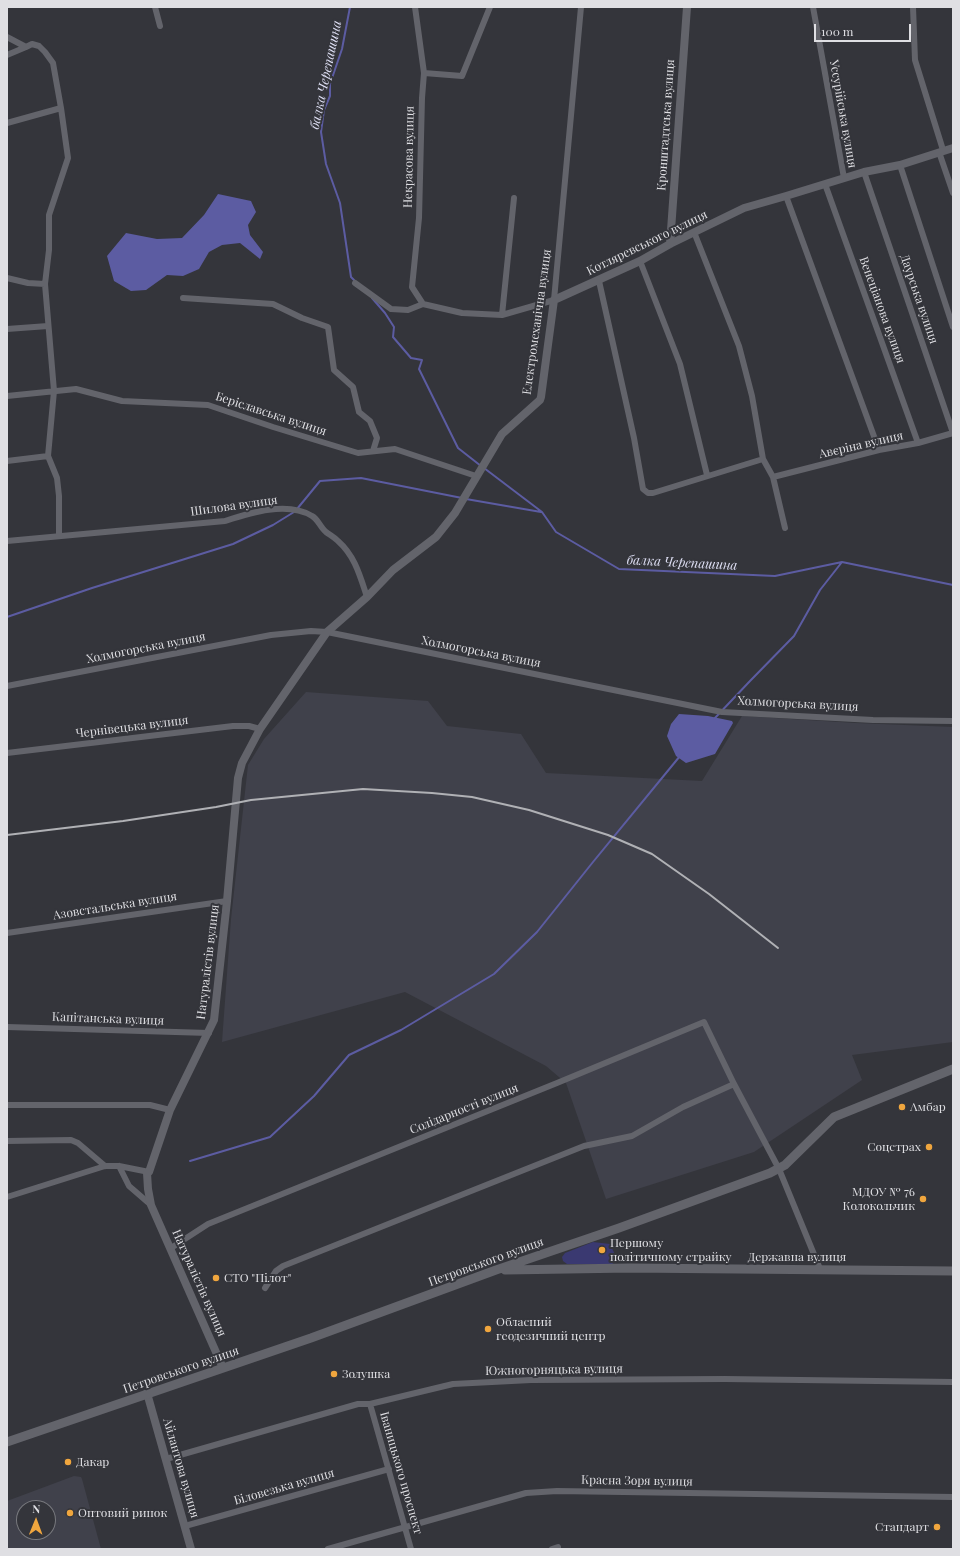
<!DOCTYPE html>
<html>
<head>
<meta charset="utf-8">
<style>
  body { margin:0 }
  #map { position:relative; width:960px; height:1556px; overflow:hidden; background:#34353b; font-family:"Playfair Display",serif }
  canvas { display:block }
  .frame { position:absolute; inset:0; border:8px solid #dfdfe3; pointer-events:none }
  .north { position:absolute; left:16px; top:1500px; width:40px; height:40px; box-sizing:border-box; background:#34353b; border:1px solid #78797e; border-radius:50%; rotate:1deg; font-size:11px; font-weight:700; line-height:16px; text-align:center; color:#dfdfe3 }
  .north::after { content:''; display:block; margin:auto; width:14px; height:18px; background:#f0a63e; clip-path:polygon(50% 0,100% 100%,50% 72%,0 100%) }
  .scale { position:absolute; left:814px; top:24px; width:97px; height:18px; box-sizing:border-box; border:2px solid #dfdfe3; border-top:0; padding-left:5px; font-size:12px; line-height:14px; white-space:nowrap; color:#dfdfe3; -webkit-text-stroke:3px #34353b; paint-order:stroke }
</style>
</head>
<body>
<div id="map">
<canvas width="960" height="1556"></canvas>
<div class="frame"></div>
<div class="north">N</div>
<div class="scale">100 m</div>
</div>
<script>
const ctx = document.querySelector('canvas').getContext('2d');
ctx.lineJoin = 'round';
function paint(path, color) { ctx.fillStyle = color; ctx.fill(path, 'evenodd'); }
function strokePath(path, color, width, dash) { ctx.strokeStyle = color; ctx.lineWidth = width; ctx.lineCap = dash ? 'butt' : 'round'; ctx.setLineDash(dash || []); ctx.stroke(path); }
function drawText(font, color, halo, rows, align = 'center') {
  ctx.font = font + ' "Playfair Display",serif'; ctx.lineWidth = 4; ctx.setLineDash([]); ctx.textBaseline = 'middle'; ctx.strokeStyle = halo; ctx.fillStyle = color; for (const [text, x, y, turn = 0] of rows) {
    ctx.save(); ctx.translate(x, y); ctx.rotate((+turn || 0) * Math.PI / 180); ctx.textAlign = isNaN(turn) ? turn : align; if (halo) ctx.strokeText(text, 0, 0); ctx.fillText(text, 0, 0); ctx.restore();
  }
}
paint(new Path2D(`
  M306,692L428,701L447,726L521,734L546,773L702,781L742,716L856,723L953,727V1042L852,1055L862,1080L754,1152L606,1199L566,1083L546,1066L405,992L222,1042L231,919L248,765L264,739Z
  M74,1476L81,1477L82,1479L101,1549H7V1501ZM24,1508H48V1532H24Z`), '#40414b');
paint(new Path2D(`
  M593,1242L610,1244L617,1259V1261L612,1264H567L563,1261L562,1257L565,1253Z`), '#3a3971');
paint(new Path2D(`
  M218,194L251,201L256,212L248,225L250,235L263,252L260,259L240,243L222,245L209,252L199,269L183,276L167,275L146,290L131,291L114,281L107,256L126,233L157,239L182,238L204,215Z
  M679,714L708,716L732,721L733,723L715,754L686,763L676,756L667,736L671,724Z`), '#5c5ca2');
strokePath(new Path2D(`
  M350,7L342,49L330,84V96L324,110L321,132L326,164L340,203L351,277L356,282
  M372,298L385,313L394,327L393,337L411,358L422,360L419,369L458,448L481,466
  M484,468L542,512L556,532L619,569L775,576L842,562L953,585
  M466,499L541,512
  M297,509L320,481L361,478L462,498
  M7,617L92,588L233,544L273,525L294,512
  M714,719L750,681L794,636L820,590L842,562
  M190,1161L270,1137L314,1096L349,1055L401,1030L494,974L537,932L593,862L680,756`), '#5c5ca2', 2);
strokePath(new Path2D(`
  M155,7L160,26
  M415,7L424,73L422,98L419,218L412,287L423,304
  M813,7L844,178
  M913,7L915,60L943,150
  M7,37L26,47L32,44L39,46L45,52L53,63L61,108L68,158L49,215V250L45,284L54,391L48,456L57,478L59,496V536
  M7,55L26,47
  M424,73L462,76L490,7
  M7,123L61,108
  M939,152L953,193
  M900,165L953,327
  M864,172L953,433
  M825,184L918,443
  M786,196L879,450
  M694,232L739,346L752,396L763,459L773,477L785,528
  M640,261L680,364L707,475
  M7,278L28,283L45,284
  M599,281L634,438L643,489L648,493H653L763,459
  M355,283L391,309L408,310L423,304L462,313L502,315L554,300L581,7
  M183,298L273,304L302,318L328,327L334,370L353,387L359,412L370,421L377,438L373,451
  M502,315L514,198
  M7,329L48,326
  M7,396L76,389L122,401L208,405L273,427L358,453L395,449L476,476
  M7,461L48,456
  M773,477L879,450L918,443L953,433
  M7,541L225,521C250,513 287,501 312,516C318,519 320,527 326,532C330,535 334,537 338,541C355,556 360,576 367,597
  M7,686L271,635L311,631L327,632L722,712L873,720L953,721
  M7,753L233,726H249L260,729
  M7,933L227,901
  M7,1027L209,1033
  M7,1105H150L170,1110
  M7,1141L71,1140L78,1143L105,1166
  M119,1166L129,1186L151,1205
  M7,1197L105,1166H119L149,1172
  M171,1248L208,1224L557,1083L704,1022L734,1084L779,1169L820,1269
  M265,1288L276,1271L283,1266L584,1146L632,1136L683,1107L734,1084
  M370,1404L411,1549
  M166,1459L358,1404H370L453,1384L531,1380L725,1379L953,1382
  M185,1526L389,1469
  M328,1549L526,1493L557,1491L953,1497
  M552,1549L558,1547`), '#63646b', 6);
strokePath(new Path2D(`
  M670,244L687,7
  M223,1368L151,1205L148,1189L147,1173L149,1172L170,1110L214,1020L227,901L238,778L242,763L260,729L327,632L367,597L393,570L436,537L455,513L502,434L540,400L541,397L554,300L640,261L670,244L744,208L786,196L864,172L900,165L953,148
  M147,1393L191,1549`), '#63646b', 8);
strokePath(new Path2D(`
  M505,1270L630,1268L953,1271
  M7,1442L311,1338L496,1270L619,1228L770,1173L785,1165L834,1117L953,1069`), '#63646b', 9);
strokePath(new Path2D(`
  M7,835L123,821L216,807L251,800L363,789L432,793L472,797L529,810L608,835L652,854L709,894L778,948`), '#b0b1b5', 2);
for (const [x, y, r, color] of [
  [902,1107,4,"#f0a63e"],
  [929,1147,4,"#f0a63e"],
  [923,1199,4,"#f0a63e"],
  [602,1250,4,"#f0a63e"],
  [216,1278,4,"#f0a63e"],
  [488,1329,4,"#f0a63e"],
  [334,1374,4,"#f0a63e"],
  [68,1462,4,"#f0a63e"],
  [70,1513,4,"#f0a63e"],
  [937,1527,4,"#f0a63e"]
]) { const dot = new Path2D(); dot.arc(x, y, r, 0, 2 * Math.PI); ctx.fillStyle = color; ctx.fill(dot); strokePath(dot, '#34353b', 1.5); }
drawText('12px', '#dfdfe3', '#34353b', [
  ["Уссурійська вулиця",843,114,80],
  ["Кронштадтська вулиця",666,125,-86],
  ["Некрасова вулиця",409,157,-89],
  ["Котляревського вулиця",647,243,-26],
  ["Даурська вулиця",919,299,71],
  ["Венеціанова вулиця",882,310,70],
  ["Електромеханічна вулиця",537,322,-82],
  ["Беріславська вулиця",271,414,18],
  ["Авєріна вулиця",861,445,-13],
  ["Шилова вулиця",234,506,-8],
  ["Холмогорська вулиця",146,648,-11],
  ["Холмогорська вулиця",481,652,11],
  ["Холмогорська вулиця",798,704,3],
  ["Чернівецька вулиця",132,727,-7],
  ["Азовстальська вулиця",115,906,-9],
  ["Натуралістів вулиця",208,962,-83],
  ["Капітанська вулиця",108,1019,2],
  ["Солідарності вулиця",464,1109,-22],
  ["Державна вулиця",797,1257],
  ["Петровського вулиця",486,1262,-20],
  ["Натуралістів вулиця",199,1283,66],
  ["Петровського вулиця",181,1370,-19],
  ["Южногорняцька вулиця",554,1370,-1],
  ["Айлантова вулиця",181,1468,74],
  ["Іваницького проспект",401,1473,74],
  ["Красна Зоря вулиця",637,1481,1],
  ["Біловезька вулиця",284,1487,-16]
]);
drawText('12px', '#dfdfe3', '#34353b', [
  ["Амбар",910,1107],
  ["Соцстрах",921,1147,"right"],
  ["МДОУ № 76",915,1192,"right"],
  ["Колокольчик",915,1206,"right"],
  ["Першому",610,1243],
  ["політичному страйку",610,1257],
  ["СТО \"Пілот\"",224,1278],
  ["Обласний",496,1322],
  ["геодезичний центр",496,1336],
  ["Золушка",342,1374],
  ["Дакар",76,1462],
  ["Оптовий ринок",78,1513],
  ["Стандарт",929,1527,"right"]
], 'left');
drawText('italic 13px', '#dedff4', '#34353b', [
  ["балка Черепашина",326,75,-78],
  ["балка Черепашина",682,563,3]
]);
</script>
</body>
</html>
